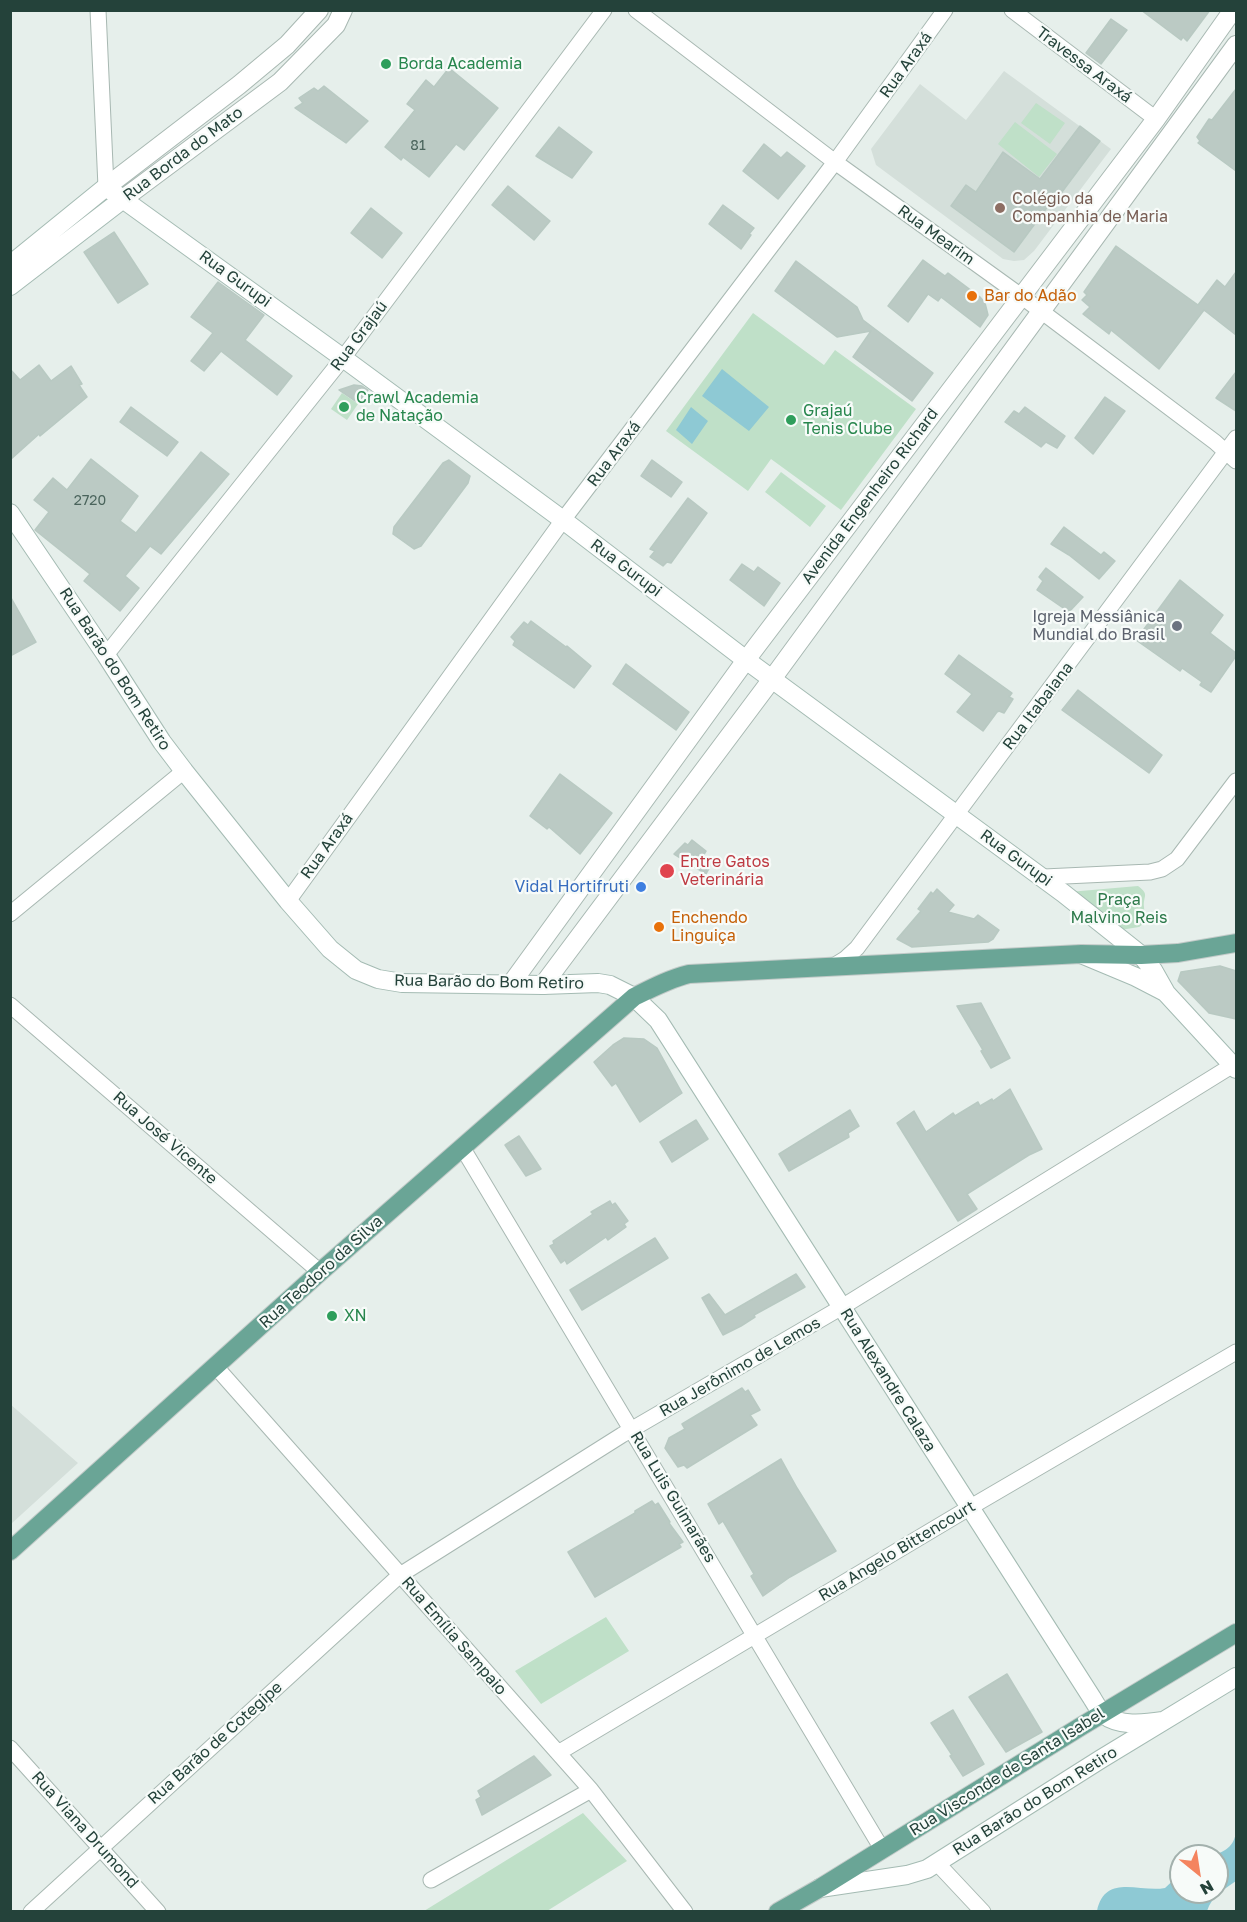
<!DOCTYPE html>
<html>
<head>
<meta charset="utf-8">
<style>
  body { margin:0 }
  #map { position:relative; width:1247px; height:1922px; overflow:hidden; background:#e6efeb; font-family:"Golos Text",sans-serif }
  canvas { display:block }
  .frame { position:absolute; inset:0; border:12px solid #24423a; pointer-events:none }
  .north { position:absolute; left:1169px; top:1844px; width:60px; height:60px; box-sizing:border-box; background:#f7fbf9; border:2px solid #a3b1ad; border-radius:50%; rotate:150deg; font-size:16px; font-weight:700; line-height:24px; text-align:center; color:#24423a }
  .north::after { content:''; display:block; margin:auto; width:21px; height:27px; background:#f4845f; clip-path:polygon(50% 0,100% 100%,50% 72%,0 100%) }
</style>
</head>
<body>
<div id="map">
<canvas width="1247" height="1922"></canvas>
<div class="frame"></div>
<div class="north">N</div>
</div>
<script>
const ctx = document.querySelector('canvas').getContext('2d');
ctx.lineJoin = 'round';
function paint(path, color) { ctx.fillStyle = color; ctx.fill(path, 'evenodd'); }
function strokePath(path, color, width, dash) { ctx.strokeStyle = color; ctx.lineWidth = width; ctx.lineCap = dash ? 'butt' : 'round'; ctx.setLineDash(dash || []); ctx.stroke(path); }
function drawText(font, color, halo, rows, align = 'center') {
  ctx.font = font + ' "Golos Text",sans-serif'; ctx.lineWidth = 4.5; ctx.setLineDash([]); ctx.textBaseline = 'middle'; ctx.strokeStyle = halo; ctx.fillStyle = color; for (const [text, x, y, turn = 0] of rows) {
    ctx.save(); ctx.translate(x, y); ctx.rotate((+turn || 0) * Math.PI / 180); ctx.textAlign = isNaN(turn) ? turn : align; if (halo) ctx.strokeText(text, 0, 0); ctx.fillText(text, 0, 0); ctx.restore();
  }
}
paint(new Path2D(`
  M1004,71L1111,149L1034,251L1024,260L1014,261L1003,259L876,165L871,149L920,84L966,120Z
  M10,1404L78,1463L11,1524H10Z`), '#d4dfda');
paint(new Path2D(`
  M1036,103L1065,123L1050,144L1021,123Z
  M1015,122L1057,154L1039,177L998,144Z
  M753,313L824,365L835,350L916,409L841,510L771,459L748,491L666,431Z
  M342,393L358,404L347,420L331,409Z
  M781,472L826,506L810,527L765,492Z
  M1138,886C1150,895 1143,895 1144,907C1144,912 1146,917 1146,922L1139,927L1114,931L1069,892Z
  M606,1617L629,1651L541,1704L515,1671Z
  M583,1813L627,1861L547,1911H424Z`), '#bfe0c8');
paint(new Path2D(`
  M722,369L769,407L749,431L702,396Z
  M691,407L708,421L692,444L676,430Z
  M1236,1828V1881C1223,1890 1212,1896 1207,1911H1097C1105,1873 1140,1893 1165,1888L1181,1873V1892H1217V1856H1211C1227,1851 1236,1845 1236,1828Z`), '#8ec9d4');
const building = new Path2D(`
  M1141,10H1210L1187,41L1183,37L1181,40Z
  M1111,19L1127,30L1101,64L1086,53Z
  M449,68L498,108L464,150L456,144L429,177L403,157L401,160L385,147L415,110L407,104L426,80L434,87Z
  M324,86L368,121L346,143L295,108L303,103L299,98L314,88L318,91Z
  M1236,89V171L1198,143L1200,141L1197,137L1209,119L1212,120Z
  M1080,126L1100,141L1053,204L1051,202L1014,252L951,206L966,185L976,192L1003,152L1040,179Z
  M559,127L592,152L572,178L536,156Z
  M764,144L781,158L787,152L805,166L778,199L743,171Z
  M508,186L550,221L534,240L492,205Z
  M723,205L754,228L749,234L751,235L741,249L709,224Z
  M371,208L402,233L382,258L351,233Z
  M114,232L148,284L118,303L84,252Z
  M1116,246L1198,305L1217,280L1225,287L1236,272V335L1204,310L1159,369L1111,330L1109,334L1083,314L1090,307L1082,300L1087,295L1084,292Z
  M923,260L945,276L948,273L980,297L985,303L988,315L980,327L941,297L938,301L928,294L908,322L888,306Z
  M796,261L857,307L863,320L933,373L912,401L853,357L871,331L837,337L775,291Z
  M218,282L264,315L245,340L292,376L277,395L221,351L204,371L191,361L213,333L191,317Z
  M39,365L51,381L71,366L82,384L79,385L87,397L40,436L39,434L10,460V369L20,380Z
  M1236,372V411L1216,398Z
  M354,385L362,386L368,390L358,403L339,390Z
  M1105,397L1125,411L1093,454L1075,438Z
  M131,407L178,442L167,456L120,422Z
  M1025,407L1065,436L1057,448L1046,442L1041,447L1005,422L1014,411L1019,414Z
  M201,452L229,474L161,554L150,546L125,576L139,588L120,611L84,581L90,574L35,530L49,512L34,500L53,478L67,490L91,459L138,496L120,521L136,533Z
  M449,460L470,476L468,483L421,546L414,549L393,534L394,527L443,463Z
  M652,460L682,482L671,497L641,476Z
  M688,498L707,513L671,563L667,562L663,566L650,557L655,551L650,549Z
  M1064,527L1101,555L1104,552L1115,561L1099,579L1069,555L1051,544Z
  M742,564L754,572L758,567L780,583L764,606L730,580Z
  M1046,568L1083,597L1069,612L1037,590L1043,581L1039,577Z
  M1180,580L1223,615L1210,633L1236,653V656L1211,692L1200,685L1202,682L1182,668L1180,671L1136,640Z
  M10,596L36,642L10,656Z
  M531,621L566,647L567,646L591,666L574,688L513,645L515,641L511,637L524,622L528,625Z
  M959,655L1012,693L1009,697L1013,699L1004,713L999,711L997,712L983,731L957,712L972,694L945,674Z
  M626,664L689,712L676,730L613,684Z
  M1078,690L1162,755L1149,773L1062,710Z
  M560,774L612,813L580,854L549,827L547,829L530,816Z
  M692,840L706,851L703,856L712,863L706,874L674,854L685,843L688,845Z
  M937,889L954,905L948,912L974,919L978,915L999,930L993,939L988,942L912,947L897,939L921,911L918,909L931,892L933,894Z
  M1220,966L1236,971V1019L1209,1013L1178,981L1181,972Z
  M981,1003L1010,1058L991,1068L981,1051L983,1050L957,1006Z
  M624,1038L644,1039L657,1048L682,1093L640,1122L616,1083L612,1086L594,1062L613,1045Z
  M1010,1089L1042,1149L1029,1155L967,1194L977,1209L958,1221L897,1123L914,1111L926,1132L953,1113L955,1116L978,1102L980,1106L992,1099L993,1101Z
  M850,1110L859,1126L848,1133L849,1137L789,1171L779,1154Z
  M696,1120L708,1139L672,1162L660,1142Z
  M519,1136L541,1169L526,1176L505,1145Z
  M610,1201L612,1205L615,1203L628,1221L624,1224L626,1227L608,1240L606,1237L567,1264L565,1260L561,1263L550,1246L554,1244L553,1241L593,1214L591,1212Z
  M655,1238L668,1258L582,1310L570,1290Z
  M796,1274L805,1287L754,1315L755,1317L741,1326L723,1335L702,1298L709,1294L725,1315Z
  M742,1388L745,1392L748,1390L760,1410L750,1415L757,1425L687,1468L684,1465L678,1467L665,1448L669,1438L685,1429L682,1424Z
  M781,1459L797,1488L836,1551L790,1577L763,1596L751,1576L754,1574L723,1521L719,1524L708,1504Z
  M652,1501L655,1505L658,1503L670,1522L669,1523L683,1542L679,1544L681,1547L595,1597L568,1552L635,1513V1511Z
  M1007,1674L1042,1732L1006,1752L969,1697Z
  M953,1710L984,1764L963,1776L950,1756L952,1755L931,1723Z
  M534,1756L551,1775L482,1815L476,1800L481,1797L478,1791Z`);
paint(building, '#bbcac4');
strokePath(building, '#b8c9c2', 1.5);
const minor = new Path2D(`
  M98,10L106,187
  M636,10L835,162L1021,296L1215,442L1236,461
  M1012,10L1156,119
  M106,655L343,358L604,10
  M1044,877L1150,872L1162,869L1177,859L1236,781
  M288,901L563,520L835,162L945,10
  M10,914L184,771
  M832,967L845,959L857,948L1236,438
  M10,1005L320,1272
  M462,1147L882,1849
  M216,1367L591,1790L685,1912
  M10,1748L158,1912
  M558,1753L969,1508L1236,1352
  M937,1863L983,1912
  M431,1880L591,1790
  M31,1912L400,1575L622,1435L842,1307L1233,1065`);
const tertiary = new Path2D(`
  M106,187L239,85L287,45L319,10
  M123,199L280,82L336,25L343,10
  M511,984L746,660L1156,119L1233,10
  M543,985L772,679L1236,45`);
const secondary = new Path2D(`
  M10,265L106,187L343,358L563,520L746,660L1063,893L1141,955L1153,970L1166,993L1236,1069
  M10,286L123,199
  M10,513L106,655L162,742L184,771L288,901L330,949L356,970L378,979L402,983L543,985L598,983L610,985L634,997L658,1020L1092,1698C1095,1703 1099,1710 1103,1714C1119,1727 1144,1724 1163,1721
  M1081,954L1136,977L1165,992
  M820,1888L907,1875L927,1869L1101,1759L1236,1677`);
const primary = new Path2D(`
  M10,1551L320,1272L634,997C652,988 669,979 689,974L1081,954L1141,955L1178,953L1236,943
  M778,1912L820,1888L1080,1727L1236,1633`);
strokePath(minor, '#a8b8b2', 17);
strokePath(tertiary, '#a8b8b2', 20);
strokePath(secondary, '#a4bbb3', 20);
strokePath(primary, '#c2cac8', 20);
strokePath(minor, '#fff', 15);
strokePath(tertiary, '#fff', 18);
strokePath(secondary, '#fff', 18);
strokePath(primary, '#6aa596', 18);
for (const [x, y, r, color] of [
  [386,64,6,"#2e9e5b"],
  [1000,208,6,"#8d6e63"],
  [972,296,6,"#e8710a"],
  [344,407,6,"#2e9e5b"],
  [791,420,6,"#2e9e5b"],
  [1177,626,6,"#6b7280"],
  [667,871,8,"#e0444e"],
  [641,887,6,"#3f7fe0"],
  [659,927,6,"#e8710a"],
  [332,1316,6,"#2e9e5b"]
]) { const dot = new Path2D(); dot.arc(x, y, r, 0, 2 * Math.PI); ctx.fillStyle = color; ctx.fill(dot); strokePath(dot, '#f7fbf9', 2); }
drawText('14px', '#4a645c', null, [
  ["81",418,146],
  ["2720",90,501]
]);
drawText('16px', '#27864d', '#f7fbf9', [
  ["Borda Academia",398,64],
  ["Crawl Academia",356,398],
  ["de Natação",356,416],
  ["Grajaú",803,411],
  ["Tenis Clube",803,429],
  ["XN",344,1316]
], 'left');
drawText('16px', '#24423a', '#f7fbf9', [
  ["Rua Araxá",906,65,-54],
  ["Travessa Araxá",1084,65,37],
  ["Rua Borda do Mato",183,154,-37],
  ["Rua Mearim",936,235,36],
  ["Rua Gurupi",235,279,36],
  ["Rua Grajaú",359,336,-53],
  ["Rua Araxá",614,454,-53],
  ["Avenida Engenheiro Richard",870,496,-53],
  ["Rua Gurupi",626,568,37],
  ["Rua Barão do Bom Retiro",115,669,57],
  ["Rua Itabaiana",1038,706,-53],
  ["Rua Araxá",327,846,-54],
  ["Rua Gurupi",1016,858,36],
  ["Rua Barão do Bom Retiro",489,982,1],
  ["Rua José Vicente",165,1138,41],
  ["Rua Teodoro da Silva",321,1272,-42],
  ["Rua Jerônimo de Lemos",740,1367,-30],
  ["Rua Alexandre Calaza",888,1380,58],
  ["Rua Luis Guimarães",673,1497,59],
  ["Rua Angelo Bittencourt",897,1551,-31],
  ["Rua Emília Sampaio",454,1636,49],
  ["Rua Barão de Cotegipe",215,1743,-42],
  ["Rua Visconde de Santa Isabel",1007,1772,-32],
  ["Rua Barão do Bom Retiro",1035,1801,-32],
  ["Rua Viana Drumond",85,1830,48]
]);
drawText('16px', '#785e54', '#f7fbf9', [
  ["Colégio da",1012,199],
  ["Companhia de Maria",1012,217]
], 'left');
drawText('16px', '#c56008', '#f7fbf9', [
  ["Bar do Adão",984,296],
  ["Enchendo",671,918],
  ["Linguiça",671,936]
], 'left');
drawText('16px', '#5b616d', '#f7fbf9', [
  ["Igreja Messiânica",1165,617],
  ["Mundial do Brasil",1165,635]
], 'right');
drawText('16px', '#be3a42', '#f7fbf9', [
  ["Entre Gatos",680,862],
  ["Veterinária",680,880]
], 'left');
drawText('16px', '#366cbe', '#f7fbf9', [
  ["Vidal Hortifruti",629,887]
], 'right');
drawText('16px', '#2d7a4b', '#f7fbf9', [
  ["Praça",1119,900],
  ["Malvino Reis",1119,918]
]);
</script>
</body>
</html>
